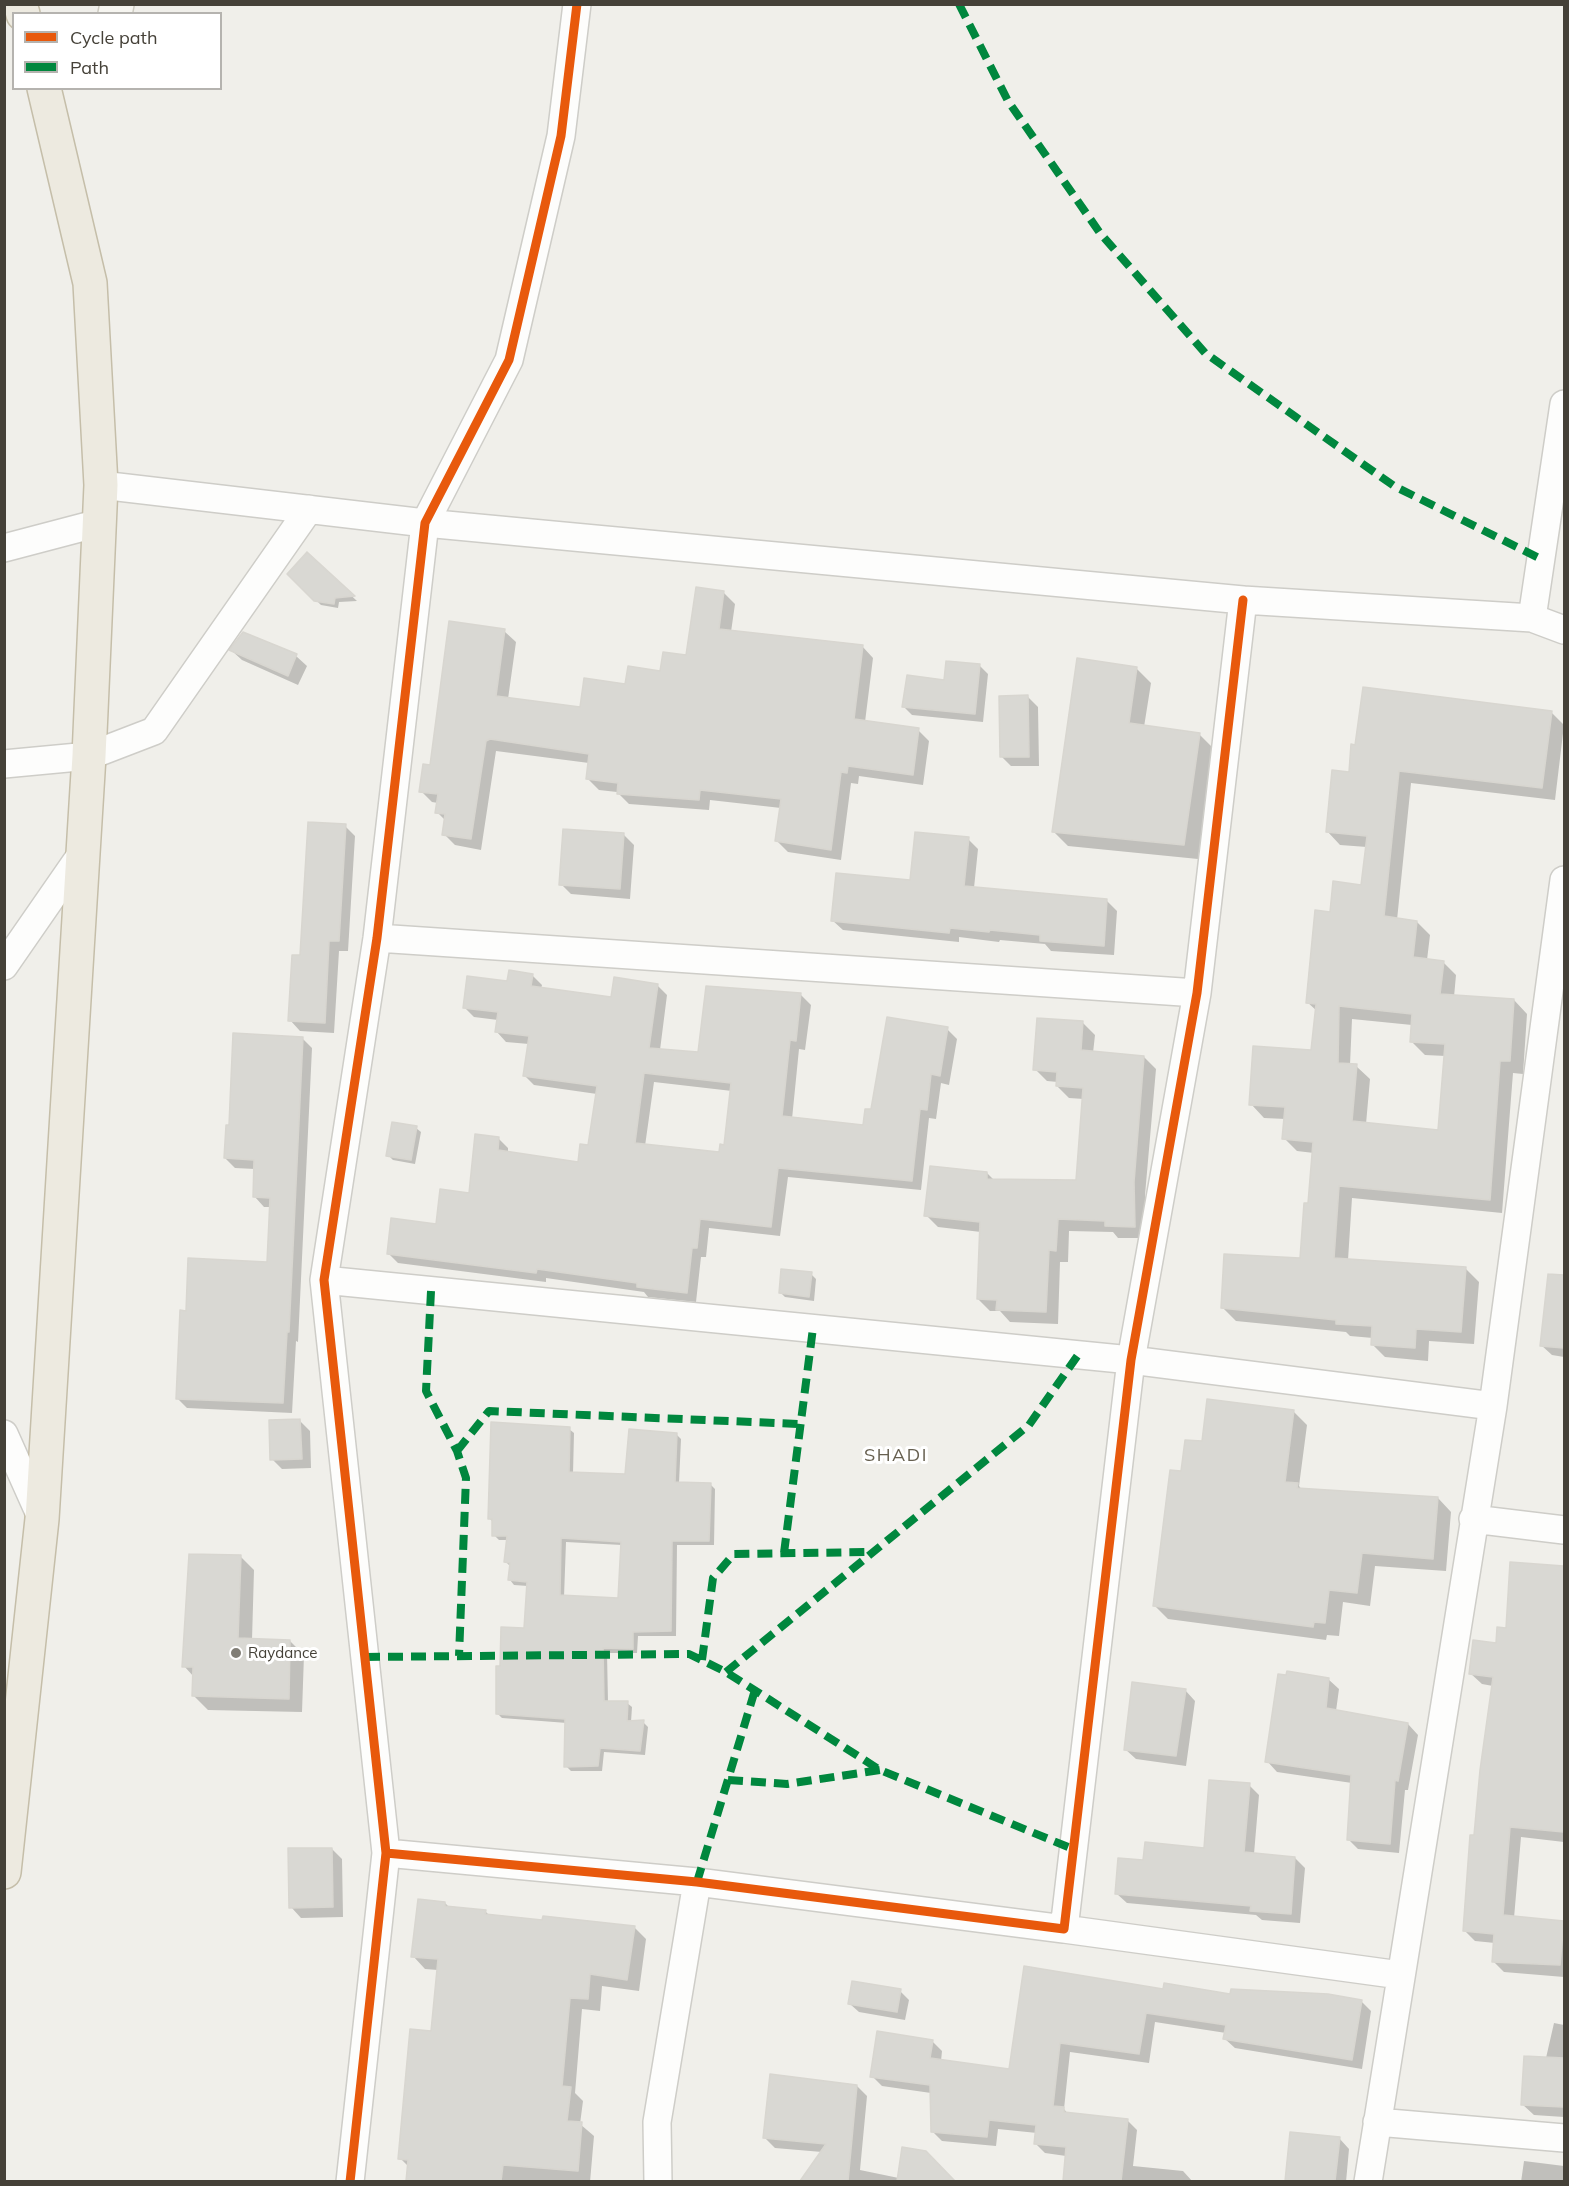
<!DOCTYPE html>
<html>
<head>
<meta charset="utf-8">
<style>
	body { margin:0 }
	#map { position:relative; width:1569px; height:2186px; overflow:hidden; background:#f0efea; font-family:Mulish,sans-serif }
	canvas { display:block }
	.frame { position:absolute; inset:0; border:6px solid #454138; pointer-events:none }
	.legend { position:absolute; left:12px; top:12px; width:210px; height:78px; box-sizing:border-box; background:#fff; border:2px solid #b5b3af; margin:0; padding:8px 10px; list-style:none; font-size:18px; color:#454138 }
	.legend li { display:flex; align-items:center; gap:12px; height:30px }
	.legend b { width:30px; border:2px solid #b5b3af }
</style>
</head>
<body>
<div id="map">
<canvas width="1569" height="2186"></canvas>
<div class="frame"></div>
<ul class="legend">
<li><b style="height:8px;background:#e8590c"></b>Cycle path</li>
<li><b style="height:8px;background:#00873e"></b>Path</li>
</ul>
</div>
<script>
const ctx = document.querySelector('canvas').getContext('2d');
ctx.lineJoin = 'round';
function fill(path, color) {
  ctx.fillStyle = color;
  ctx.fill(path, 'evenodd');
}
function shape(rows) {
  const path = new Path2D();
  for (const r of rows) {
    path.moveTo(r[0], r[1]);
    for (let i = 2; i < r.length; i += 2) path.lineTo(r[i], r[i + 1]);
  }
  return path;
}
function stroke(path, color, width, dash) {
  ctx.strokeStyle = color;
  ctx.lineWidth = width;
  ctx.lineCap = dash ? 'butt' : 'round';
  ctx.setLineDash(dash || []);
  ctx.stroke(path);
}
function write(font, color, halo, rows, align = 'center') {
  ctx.font = font + ' Mulish,sans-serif';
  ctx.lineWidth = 6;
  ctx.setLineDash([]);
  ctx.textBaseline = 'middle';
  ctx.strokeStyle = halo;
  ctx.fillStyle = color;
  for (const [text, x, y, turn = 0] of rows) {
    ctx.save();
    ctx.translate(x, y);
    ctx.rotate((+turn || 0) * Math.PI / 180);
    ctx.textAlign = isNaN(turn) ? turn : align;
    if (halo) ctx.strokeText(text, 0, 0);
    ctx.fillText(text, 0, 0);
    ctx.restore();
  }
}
fill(shape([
	[307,554,357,601,339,602,338,608,321,605,289,574],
	[724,593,735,604,731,632,862,646,873,658,865,722,918,730,929,741,923,785,859,776,858,784,851,783,841,860,788,852,777,841,781,808,710,800,709,810,629,804,617,792,599,790,588,779,589,763,496,751,481,850,455,845,444,834,446,821,437,812,438,803,432,802,421,791,504,631,516,642,508,699,581,709,626,686,662,672,687,657],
	[243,634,296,656,307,666,298,685,242,660,231,650],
	[979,665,988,674,983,722,912,715,904,707],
	[1136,668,1151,683,1144,727,1199,734,1214,749,1198,859,1068,846,1053,831],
	[1028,697,1038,707,1039,766,1011,766,1001,756],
	[1551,712,1564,725,1555,800,1411,783,1397,920,1417,922,1430,935,1427,960,1443,962,1456,975,1454,997,1514,1000,1527,1014,1523,1074,1513,1073,1502,1213,1352,1198,1348,1260,1466,1269,1479,1282,1474,1344,1429,1341,1428,1361,1385,1357,1372,1344,1373,1338,1350,1336,1346,1332,1236,1321,1223,1308,1302,1259,1314,1153,1297,1151,1284,1138,1286,1119,1264,1118,1251,1104,1313,1051,1317,1011,1307,1002,1331,913,1362,886,1367,847,1340,845,1327,831,1350,774],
	[1352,1019,1412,1025,1411,1041,1425,1055,1446,1056,1439,1132,1366,1124,1370,1079,1356,1066,1350,1065],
	[345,826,355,836,348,951,339,951,334,1033,300,1031,290,1020,302,957],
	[624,835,634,845,630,899,571,894,561,884],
	[968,839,978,849,974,888,1107,901,1117,911,1114,955,1051,951,1045,944,1000,940,999,942,959,937,959,942,843,930,832,920,912,882],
	[532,975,542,985,541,989,613,998,657,985,667,995,660,1050,699,1054,801,995,811,1005,805,1050,799,1049,792,1119,864,1127,872,1111,947,1029,957,1039,949,1085,941,1083,936,1119,929,1118,921,1190,788,1177,780,1236,709,1228,706,1257,701,1257,696,1302,648,1297,644,1292,546,1278,546,1282,398,1263,388,1253,437,1225,470,1195,498,1138,508,1148,508,1153,579,1164,589,1147,597,1094,534,1085,524,1075,529,1044,506,1042,497,1032,498,1020,474,1017,464,1007,509,983],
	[654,1082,732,1091,726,1147,721,1154,645,1146],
	[1083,1023,1095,1035,1093,1053,1144,1057,1156,1069,1145,1195,1146,1238,1118,1238,1113,1232,1069,1231,1068,1262,1060,1262,1058,1324,1010,1322,1000,1311,990,1311,978,1299,981,1232,938,1227,926,1215,987,1173,994,1180,1077,1182,1084,1099,1069,1098,1057,1086,1058,1082,1047,1081,1035,1069],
	[302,1038,312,1048,298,1342,296,1341,292,1413,187,1408,177,1398,187,1312,269,1263,271,1207,264,1207,255,1197,255,1169,235,1168,225,1158,230,1126],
	[416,1128,421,1132,415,1164,393,1160,388,1155],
	[811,1274,816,1279,814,1301,785,1297,780,1292],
	[1548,1284,1564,1286,1564,1357,1552,1355,1541,1345],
	[1293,1411,1307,1425,1299,1486,1302,1490,1438,1498,1451,1512,1446,1571,1375,1566,1370,1606,1343,1602,1339,1636,1327,1635,1326,1640,1168,1619,1155,1606,1182,1472,1203,1443],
	[300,1421,310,1431,311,1468,282,1469,272,1459],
	[569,1429,574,1433,573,1474,626,1475,676,1434,681,1439,679,1483,710,1484,715,1489,714,1545,677,1545,676,1636,638,1636,637,1653,607,1653,608,1702,627,1703,632,1707,631,1722,643,1722,648,1727,645,1755,604,1752,602,1771,571,1771,566,1766,567,1723,502,1718,497,1713,502,1668,525,1629,528,1586,514,1585,510,1580,511,1567,506,1562,508,1540,499,1540,494,1535,494,1523,489,1518],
	[566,1542,622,1545,619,1600,564,1597],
	[240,1556,254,1570,252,1640,290,1641,304,1655,302,1712,208,1710,194,1696,194,1677,184,1666],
	[1512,1564,1564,1568,1564,1842,1521,1837,1514,1918,1564,1924,1564,1977,1504,1972,1493,1961,1495,1943,1475,1941,1464,1930,1493,1686,1482,1684,1470,1673,1507,1630],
	[1328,1679,1339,1689,1336,1711,1408,1724,1418,1735,1408,1790,1405,1790,1399,1853,1358,1849,1348,1839,1352,1783,1277,1772,1267,1761],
	[1185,1690,1195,1701,1186,1766,1136,1759,1125,1749],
	[1249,1785,1259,1795,1254,1854,1295,1858,1305,1868,1300,1923,1262,1920,1256,1915,1127,1903,1117,1894,1145,1861,1205,1849],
	[332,1849,342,1859,343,1917,301,1918,291,1907],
	[445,1903,449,1907,485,1911,490,1916,634,1927,646,1939,639,1991,602,1986,600,2011,582,2009,575,2093,583,2101,580,2124,594,2136,590,2182,407,2182,409,2167,400,2158,432,2033,438,1970,425,1969,413,1956],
	[1026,1968,1164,1991,1361,2001,1371,2011,1362,2069,1235,2048,1225,2039,1226,2033,1155,2022,1149,2063,1070,2052,1064,2109,1068,2114,1127,2120,1137,2130,1133,2166,1183,2171,1193,2182,1063,2182,1066,2156,1045,2153,1036,2144,1037,2133,998,2129,996,2146,942,2141,932,2131,931,2093,882,2086,872,2076,932,2041,942,2051,941,2061,1010,2071],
	[900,1991,909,2000,905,2020,859,2012,850,2004],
	[1554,2023,1564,2025,1564,2117,1534,2115,1522,2104,1546,2058],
	[857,2086,867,2096,860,2170,918,2182,802,2182,822,2152,775,2148,765,2138],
	[1292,2133,1339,2138,1349,2149,1346,2182,1286,2182],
	[1524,2161,1564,2166,1564,2182,1521,2182]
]), '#0003');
const building = shape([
	[307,552,355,596,335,598,334,604,314,601,287,574,307,552],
	[696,587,724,591,719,629,863,645,854,719,919,728,913,775,848,766,847,773,841,772,831,850,775,841,781,799,700,790,699,800,617,794,618,783,586,779,589,754,490,739,486,741,471,839,442,835,445,814,435,813,438,794,419,792,423,764,430,765,449,621,505,629,496,696,580,707,584,678,625,684,628,666,660,671,663,652,686,655,696,587],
	[243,632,297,654,288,676,229,650,243,632],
	[1077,658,1137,667,1129,723,1200,733,1184,845,1052,832,1077,658],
	[946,661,980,664,975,714,902,707,907,675,944,680,946,661],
	[1363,687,1552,711,1542,788,1399,771,1384,916,1417,921,1413,957,1444,961,1440,994,1514,999,1510,1061,1500,1061,1490,1200,1339,1186,1334,1258,1466,1267,1461,1332,1416,1329,1415,1348,1371,1345,1372,1326,1336,1324,1336,1320,1221,1308,1224,1254,1300,1258,1304,1203,1308,1203,1313,1142,1282,1139,1285,1107,1249,1105,1253,1046,1311,1050,1316,1004,1306,1003,1315,910,1330,912,1333,881,1361,885,1367,836,1326,832,1332,770,1349,772,1351,744,1355,745,1363,687],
	[1339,1006,1412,1014,1410,1042,1445,1044,1438,1130,1352,1121,1357,1064,1338,1063,1339,1006],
	[1028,695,1029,757,1000,757,999,696,1028,695],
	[308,822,346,824,339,941,329,941,325,1023,288,1021,292,955,300,955,308,822],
	[563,829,624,833,620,889,559,885,563,829],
	[915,832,969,837,964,886,1107,899,1104,946,1040,941,1040,935,990,930,989,932,950,928,949,933,831,921,836,873,910,880,915,832],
	[509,970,533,974,531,986,611,997,614,977,658,984,649,1048,698,1052,706,986,801,993,796,1041,790,1040,782,1116,863,1125,865,1109,871,1109,887,1017,948,1027,940,1076,931,1074,927,1110,920,1109,912,1181,778,1168,771,1227,700,1219,697,1248,692,1248,687,1293,637,1287,637,1283,537,1269,536,1273,387,1254,391,1218,436,1224,440,1189,469,1193,475,1134,499,1137,498,1150,578,1162,580,1144,588,1145,597,1086,523,1076,529,1036,495,1032,498,1012,463,1008,467,976,507,981,509,970],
	[644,1073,731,1083,724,1145,720,1144,719,1152,635,1143,644,1073],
	[1037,1018,1083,1021,1081,1050,1144,1056,1134,1182,1135,1227,1105,1226,1105,1221,1058,1219,1056,1251,1049,1250,1046,1312,996,1310,997,1300,977,1299,980,1222,924,1216,930,1166,987,1172,987,1179,1076,1180,1083,1088,1056,1086,1057,1072,1033,1070,1037,1018],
	[233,1033,303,1037,289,1332,287,1332,283,1403,176,1399,180,1310,186,1311,188,1258,267,1262,270,1198,253,1197,254,1160,224,1158,226,1125,229,1125,233,1033],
	[392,1122,417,1126,411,1160,386,1156,392,1122],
	[781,1269,812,1272,809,1297,779,1293,781,1269],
	[1548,1274,1564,1275,1564,1348,1540,1346,1548,1274],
	[1207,1399,1294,1410,1285,1482,1298,1483,1297,1488,1438,1497,1433,1559,1362,1553,1357,1593,1329,1590,1325,1623,1314,1622,1313,1627,1153,1606,1170,1470,1181,1471,1185,1440,1202,1441,1207,1399],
	[300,1419,302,1459,270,1460,269,1420,300,1419],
	[491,1422,570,1427,569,1472,625,1474,629,1429,677,1433,675,1482,711,1483,709,1541,672,1541,671,1631,633,1632,633,1649,603,1648,604,1701,628,1701,627,1721,644,1720,640,1751,600,1748,598,1766,564,1767,565,1719,496,1714,496,1666,500,1666,501,1627,524,1628,527,1582,508,1580,510,1563,504,1562,507,1536,492,1536,492,1519,488,1519,491,1422],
	[561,1538,621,1542,618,1598,560,1595,561,1538],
	[189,1554,241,1555,238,1638,290,1640,289,1699,192,1696,193,1667,182,1667,189,1554],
	[1510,1562,1564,1566,1564,1832,1510,1827,1503,1915,1564,1921,1560,1965,1492,1962,1494,1934,1463,1931,1470,1835,1474,1835,1480,1770,1493,1677,1469,1674,1473,1640,1496,1643,1497,1627,1506,1628,1510,1562],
	[1287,1671,1329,1678,1326,1708,1408,1723,1398,1781,1395,1780,1390,1844,1347,1840,1351,1775,1265,1762,1278,1674,1286,1675,1287,1671],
	[1132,1682,1186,1689,1176,1756,1124,1750,1132,1682],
	[1209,1780,1250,1783,1244,1852,1295,1857,1291,1914,1250,1911,1251,1906,1115,1894,1118,1858,1143,1860,1145,1842,1204,1848,1209,1780],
	[288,1848,332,1848,333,1907,289,1908,288,1848],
	[418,1899,445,1902,445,1906,486,1910,485,1914,542,1920,543,1916,635,1926,627,1980,590,1974,588,1999,570,1998,562,2086,571,2087,567,2121,582,2122,578,2171,503,2165,501,2181,406,2181,408,2160,398,2159,410,2029,431,2031,438,1959,411,1957,418,1899],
	[1024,1966,1163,1989,1164,1983,1230,1994,1231,1989,1328,1994,1362,2000,1352,2060,1223,2039,1226,2025,1146,2013,1139,2054,1060,2043,1053,2106,1064,2107,1064,2112,1128,2119,1121,2181,1063,2181,1066,2147,1034,2144,1036,2125,989,2120,987,2137,931,2132,930,2085,870,2077,877,2031,933,2040,930,2058,1009,2069,1024,1966],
	[852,1981,901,1989,897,2012,848,2004,852,1981],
	[1524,2056,1564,2058,1564,2107,1521,2105,1524,2056],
	[770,2074,857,2085,848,2181,800,2181,826,2144,763,2138,770,2074],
	[1290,2132,1340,2137,1335,2181,1285,2181,1290,2132],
	[902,2147,926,2151,955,2181,897,2181,902,2147]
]);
fill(building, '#d9d8d3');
stroke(building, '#d8d6d0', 1.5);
const minor = shape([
	[101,485,425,523,1243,600,1532,618,1564,630],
	[4,548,99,523],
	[1532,618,1564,404],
	[4,764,89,756,154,731,309,509],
	[377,938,1197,993],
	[4,966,83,852],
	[324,1280,1131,1360,1493,1406],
	[4,1434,42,1519],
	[1473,1519,1564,1530],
	[386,1853,697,1882,1064,1929,1131,1360,1197,993,1243,600],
	[1064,1929,1400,1975],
	[1377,2122,1564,2138],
	[350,2182,386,1853,324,1280,377,938,425,523,509,360,561,136,577,4],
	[658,2182,657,2122,697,1882],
	[1368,2182,1493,1406,1564,880]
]);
const secondary = shape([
	[115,14,117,4]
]);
const trunk = shape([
	[20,4,23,14],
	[4,1872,42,1519,89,756,101,485,90,283,44,88]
]);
stroke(minor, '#cecdc8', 30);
stroke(secondary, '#ceccc2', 36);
stroke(trunk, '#c5bea9', 36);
stroke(minor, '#fdfdfc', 27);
stroke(secondary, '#f6f5f0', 33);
stroke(trunk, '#edeae0', 33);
stroke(shape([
	[959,4,1008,101,1100,233,1205,353,1394,486,1541,559],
	[431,1291,426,1391,457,1451,466,1478,459,1656],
	[457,1451,489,1411,800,1424],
	[784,1553,813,1328],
	[365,1657,689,1654,726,1672,880,1770,1073,1849],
	[702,1660,713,1578,734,1554,872,1552],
	[726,1672,1029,1425,1078,1355],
	[728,1780,787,1784,880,1770],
	[697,1882,755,1690]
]), '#00873e', 8, [15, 8]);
stroke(shape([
	[386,1853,697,1882,1064,1929,1131,1360,1197,993,1243,600],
	[350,2182,386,1853,324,1280,377,938,425,523,509,360,561,136,577,4]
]), '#e8590c', 9);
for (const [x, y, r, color] of [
	[236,1653,6,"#817e76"]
]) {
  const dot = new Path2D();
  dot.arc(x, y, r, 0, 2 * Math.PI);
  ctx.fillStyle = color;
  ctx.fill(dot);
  stroke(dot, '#fff', 2);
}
write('15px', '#454138', '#fff', [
	["Raydance",248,1653]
], 'left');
ctx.letterSpacing = '1.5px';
write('18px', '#676050', '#fff', [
	["SHADI",896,1456]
]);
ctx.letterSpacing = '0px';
</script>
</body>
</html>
